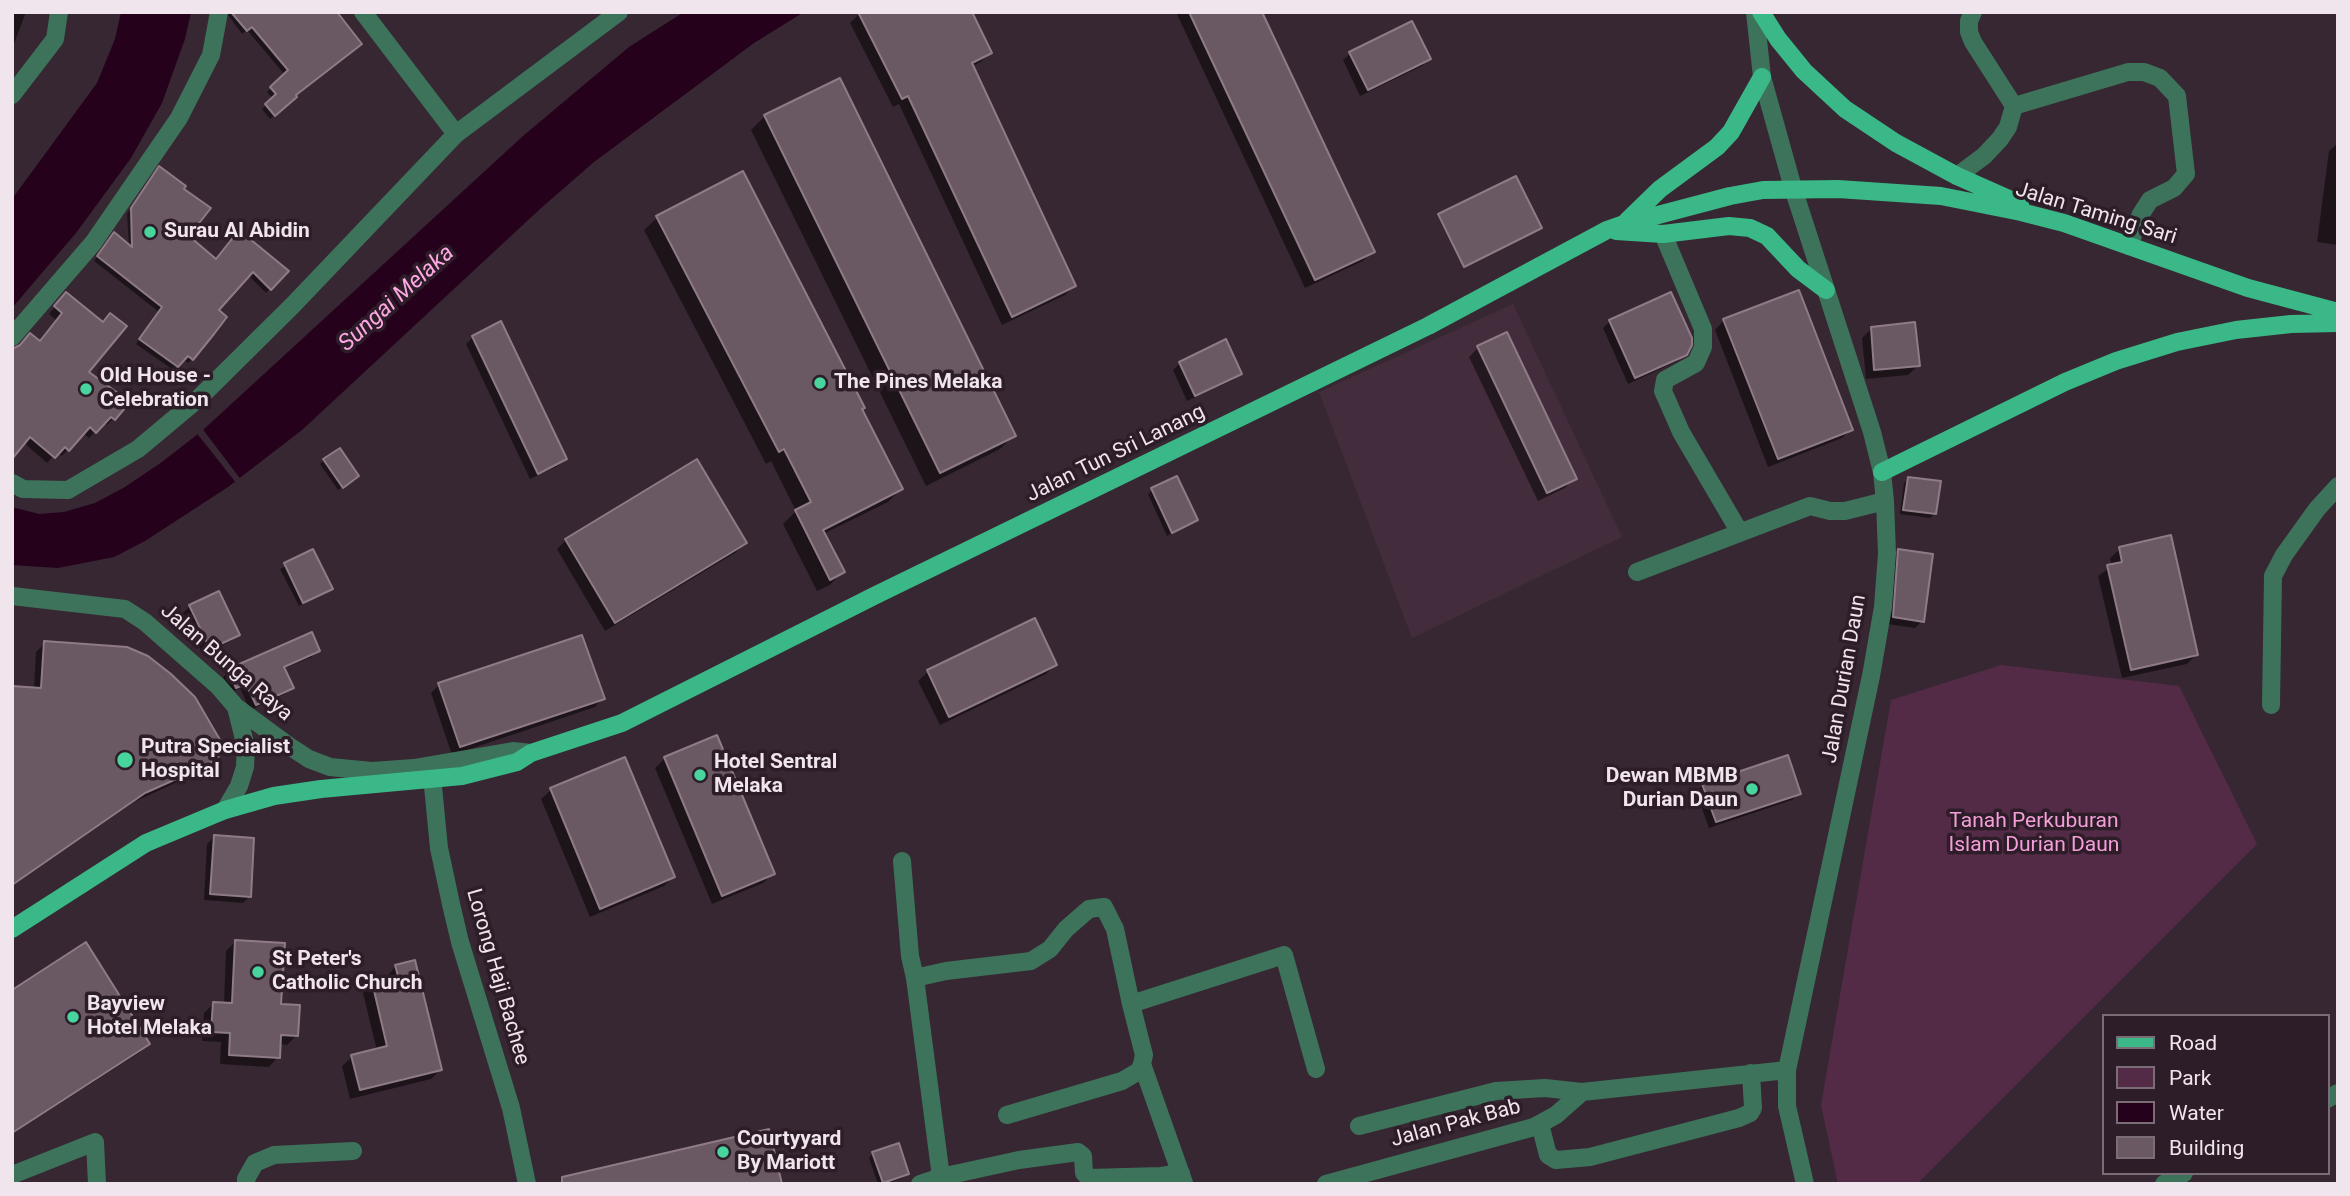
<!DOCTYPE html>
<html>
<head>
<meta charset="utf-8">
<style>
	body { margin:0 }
	#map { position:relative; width:2350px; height:1196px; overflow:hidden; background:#372732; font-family:Roboto,sans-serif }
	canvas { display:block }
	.frame { position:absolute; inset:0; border:14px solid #f0e5ec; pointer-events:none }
	.legend { position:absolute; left:2102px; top:1014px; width:228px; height:161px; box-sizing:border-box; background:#2d1d28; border:2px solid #7b6d76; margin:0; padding:9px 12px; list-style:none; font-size:21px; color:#f0e5ec }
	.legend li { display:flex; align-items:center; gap:14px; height:35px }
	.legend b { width:35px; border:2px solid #7b6d76 }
</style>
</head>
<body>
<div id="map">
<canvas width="2350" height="1196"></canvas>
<div class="frame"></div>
<ul class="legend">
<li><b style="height:9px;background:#3ab887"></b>Road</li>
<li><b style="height:19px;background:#532b47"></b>Park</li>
<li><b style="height:19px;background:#25011c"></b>Water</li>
<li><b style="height:19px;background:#6a5863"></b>Building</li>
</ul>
</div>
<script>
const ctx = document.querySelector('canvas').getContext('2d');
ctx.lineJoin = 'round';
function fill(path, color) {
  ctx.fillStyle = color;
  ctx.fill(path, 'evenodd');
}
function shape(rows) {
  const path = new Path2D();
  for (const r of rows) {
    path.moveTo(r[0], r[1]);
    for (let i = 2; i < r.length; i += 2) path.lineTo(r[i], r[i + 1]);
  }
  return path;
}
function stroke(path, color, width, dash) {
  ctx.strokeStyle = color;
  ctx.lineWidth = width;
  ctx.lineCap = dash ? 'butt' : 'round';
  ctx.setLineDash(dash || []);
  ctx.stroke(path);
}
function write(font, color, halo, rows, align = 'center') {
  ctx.font = font + ' Roboto,sans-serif';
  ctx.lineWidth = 7;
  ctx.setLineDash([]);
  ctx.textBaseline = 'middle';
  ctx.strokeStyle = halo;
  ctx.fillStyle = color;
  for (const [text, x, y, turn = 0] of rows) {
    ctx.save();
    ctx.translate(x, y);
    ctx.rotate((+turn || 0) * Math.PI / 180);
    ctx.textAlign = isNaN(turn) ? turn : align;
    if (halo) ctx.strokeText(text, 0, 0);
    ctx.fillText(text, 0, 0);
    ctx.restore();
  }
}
fill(shape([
	[1513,304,1622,537,1412,638,1319,392]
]), '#432d3c');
fill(shape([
	[2001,665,2179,686,2257,844,1917,1184,1838,1184,1821,1105,1891,700]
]), '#532b47');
fill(shape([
	[121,12,191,12,185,39,162,103,131,158,76,233,12,308,12,199,97,83,115,39],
	[684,12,804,12,754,43,594,162,540,209,302,430,228,487,145,541,114,557,58,568,12,565,12,507,39,514,64,512,95,503,125,487,162,462,203,430,523,136,629,47]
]), '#25011c');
fill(shape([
	[201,427,242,481,237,484,195,431]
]), '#372732');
fill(shape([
	[12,12,26,12,12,49],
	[226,12,335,12,291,101,270,119,262,109,273,99,267,92,285,75,247,30,242,34],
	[1176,12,1260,12,1372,251,1363,261,1305,288],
	[859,14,990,52,981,62,972,66,1074,286,1065,295,1002,325,899,104,893,107,850,23],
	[1350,54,1429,59,1422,66,1360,96,1343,60],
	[765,116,1014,435,1000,449,926,486,751,130],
	[2338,143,2338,245,2317,242,2329,151],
	[155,173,182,189,187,236,216,261,286,271,266,293,248,275,216,310,192,359,188,363,183,360,173,370,136,344,159,312,94,261,110,239,129,246,127,214],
	[1439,216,1539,230,1463,267,1438,217],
	[657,218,901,489,888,502,823,534,842,572,830,585,817,591,783,524,796,511,771,461,766,464,644,230],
	[60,301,87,373,113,419,107,425,104,422,89,438,83,433,62,456,57,452,47,463,23,442,39,342,57,321,49,314],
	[1724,320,1851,429,1842,438,1768,467,1715,330],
	[1610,321,1686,354,1678,361,1628,384,1603,328],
	[500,324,565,459,558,466,530,479,466,344,473,337],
	[1872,328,1918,366,1908,375,1866,379,1862,338],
	[1478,348,1575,478,1565,488,1538,501,1469,357],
	[1180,363,1240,373,1233,380,1187,401,1173,370],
	[324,460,353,480,338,490,320,464],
	[1908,479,1935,514,1930,518,1900,514,1904,483],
	[1152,490,1196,520,1167,536,1148,494],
	[566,540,745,543,735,553,605,631,557,549],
	[2120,549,2197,654,2187,664,2122,678,2098,576,2112,566,2110,558],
	[312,551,331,588,299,606,280,569],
	[1899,551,1922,621,1915,628,1887,624,1892,558],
	[218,593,238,634,231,641,203,655,183,613,190,606],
	[311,634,318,651,312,657,283,669,291,688,285,694,250,710,240,688,230,693,223,677,229,671],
	[45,643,208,765,197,773,134,802,12,886,12,688,34,689,36,652],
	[1055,665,1046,674,940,725,918,681,928,672],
	[439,685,603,698,595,707,452,755,431,693],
	[665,758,773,874,763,883,712,904,655,768],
	[1703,785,1799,793,1792,800,1709,828,1696,792],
	[551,790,673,877,664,886,590,917,541,799],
	[214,837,250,896,243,903,204,900,207,844],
	[236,941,297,1035,287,1045,279,1044,278,1057,269,1067,220,1064,221,1042,202,1041,204,1013,213,1004,224,1004,226,951],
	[396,966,440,1070,431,1079,350,1099,342,1066,352,1057,377,1051,363,993,373,984,388,980,387,976],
	[12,992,148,1044,139,1053,12,1134],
	[873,1153,907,1174,903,1178,886,1184,878,1184,869,1158]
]), '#0007');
const building = shape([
	[231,12,337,12,362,44,296,95,297,97,275,116,265,104,276,94,270,87,288,70,252,27,247,31,231,12],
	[858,12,972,12,992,53,972,63,1076,286,1012,317,908,96,902,99,858,12],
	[1189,12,1262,12,1375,252,1315,280,1189,12],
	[1412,21,1431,59,1368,90,1349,52,1412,21],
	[840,78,1016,436,940,473,764,115,840,78],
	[159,166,186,186,184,189,211,208,189,236,216,259,239,230,289,271,271,290,253,272,219,310,227,317,214,334,193,360,188,356,178,367,139,339,162,307,97,256,114,232,132,247,131,208,159,166],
	[743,171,865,408,862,409,903,489,823,530,845,572,830,580,795,510,811,502,784,449,779,452,656,216,743,171],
	[1516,176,1542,228,1464,267,1438,214,1516,176],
	[1799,290,1853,430,1778,459,1723,319,1799,290],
	[66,292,103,322,110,313,127,326,89,372,130,402,115,420,111,417,96,433,90,427,69,451,65,447,55,458,30,437,12,459,12,349,20,345,30,333,40,341,62,313,54,306,66,292],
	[1671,292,1692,338,1692,345,1687,355,1635,378,1609,320,1671,292],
	[501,321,567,459,538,474,472,336,501,321],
	[1915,322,1920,366,1874,370,1871,327,1915,322],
	[1507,332,1577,479,1547,493,1477,346,1507,332],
	[1226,339,1242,374,1195,396,1179,362,1226,339],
	[340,448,359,476,343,488,323,459,340,448],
	[697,459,747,543,615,623,565,539,697,459],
	[1177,476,1198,520,1172,533,1151,488,1177,476],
	[1908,477,1941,481,1936,514,1903,510,1908,477],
	[2171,535,2198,655,2131,670,2107,565,2122,562,2119,547,2171,535],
	[313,549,333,589,303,603,284,563,313,549],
	[1898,549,1933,554,1924,622,1893,617,1898,549],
	[219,591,240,635,210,649,189,605,219,591],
	[1035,618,1057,665,949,717,927,670,1035,618],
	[312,632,320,651,284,667,294,688,256,705,246,684,236,688,228,669,312,632],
	[582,635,605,699,460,747,438,683,582,635],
	[44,641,127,647,148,656,171,674,195,697,223,745,219,756,208,765,145,793,12,885,12,686,41,688,44,641],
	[717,735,775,874,722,896,664,757,717,735],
	[1788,755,1801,794,1716,822,1702,784,1788,755],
	[625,757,675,877,600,909,550,788,625,757],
	[214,835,254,838,251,897,210,894,214,835],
	[235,940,285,943,281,1004,300,1005,298,1036,281,1035,280,1058,229,1055,230,1033,211,1032,213,1002,232,1003,235,940],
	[86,942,150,1044,12,1133,12,990,86,942],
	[415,960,442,1070,360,1090,351,1055,387,1046,372,982,398,976,395,965,415,960],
	[769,1129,782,1184,562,1184,562,1177,769,1129],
	[899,1143,909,1174,883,1183,872,1152,899,1143]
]);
fill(building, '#6a5863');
stroke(building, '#8e7b87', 2);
stroke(shape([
	[363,12,456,134],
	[1755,12,1762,77,1793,188,1872,432,1882,472,1885,501,1887,554,1883,607,1871,676,1787,1070,1787,1106,1805,1184],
	[12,95,55,39,59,12],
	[2014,106,2128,72,2144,72,2160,78,2177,96,2186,174,2174,188,2150,200,2141,214,2129,246],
	[1957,176,1984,156,2000,139,2008,127,2014,106,1973,42,1969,32,1969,21,1973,12],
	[1663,234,1703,329,1703,347,1696,363,1665,380,1663,391,1681,432,1739,531],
	[12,337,93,243,179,118,211,55,219,12],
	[12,483,23,489,68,490,138,449,199,398,292,306,456,134,619,12],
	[1637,572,1810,506,1830,511,1845,511,1885,501],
	[12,596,125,609,145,622,218,686,236,707,289,746,309,759,330,767,372,771,414,768,513,751,531,753],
	[2271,705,2273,576,2284,555,2317,509,2338,486],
	[431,766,439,848,451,904,460,942,511,1108,527,1184],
	[225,810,239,786,245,767,246,747,236,707],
	[902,861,910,956,915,978,941,1177],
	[915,978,946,971,1031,961,1050,949,1066,929,1089,909,1104,907,1115,929,1131,1004,1144,1055,1142,1064,1139,1071,1122,1081,1007,1115],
	[1131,1004,1284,955,1316,1069],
	[1142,1064,1184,1183],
	[2327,1099,2338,1093],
	[1540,1124,1548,1155,1556,1160,1590,1157,1739,1118,1750,1113,1753,1108,1751,1073],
	[1359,1126,1496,1091,1545,1088,1582,1092],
	[12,1175,95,1142,97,1184],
	[246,1184,246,1179,255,1163,274,1155,353,1151],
	[920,1184,941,1177,1019,1160,1078,1152,1083,1156,1084,1173,1089,1178,1161,1176,1181,1173],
	[1326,1184,1534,1127,1556,1115,1582,1092,1787,1070],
	[2164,1184,2184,1173]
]), '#3d735b', 18);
stroke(shape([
	[1761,12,1778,39,1804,71,1845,109,1896,143,1957,176,2020,204],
	[1627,221,1660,189,1717,147,1731,132,1762,77],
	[1616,231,1663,234,1729,226,1750,228,1767,236,1798,269,1826,290],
	[1882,472,2065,382,2116,361,2177,342,2236,330,2291,324,2338,323],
	[12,929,146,843,225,810,274,796,321,789,462,776,517,762,531,753,622,723,876,595,1428,326,1607,230,1624,224,1730,196,1763,190,1838,189,1941,196,2021,212,2064,223,2248,288,2338,312]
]), '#3ab887', 18);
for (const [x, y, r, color] of [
	[150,232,7,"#48d49d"],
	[820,383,7,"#48d49d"],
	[86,389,7,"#48d49d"],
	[125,760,9,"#48d49d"],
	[700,775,7,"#48d49d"],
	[1752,789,7,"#48d49d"],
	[258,972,7,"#48d49d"],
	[73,1017,7,"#48d49d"],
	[723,1152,7,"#48d49d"]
]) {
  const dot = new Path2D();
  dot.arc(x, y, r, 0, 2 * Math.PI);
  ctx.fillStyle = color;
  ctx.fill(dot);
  stroke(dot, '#2d1d28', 2.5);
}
write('21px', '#f0e5ec', '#2d1d28', [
	["Jalan Taming Sari",2096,214,17],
	["Jalan Tun Sri Lanang",1116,454,-26],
	["Jalan Bunga Raya",226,663,41],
	["Jalan Durian Daun",1845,679,-80],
	["Lorong Haji Bachee",497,977,74],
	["Jalan Pak Bab",1456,1124,-15]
]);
write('bold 21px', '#f0e5ec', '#2d1d28', [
	["Surau Al Abidin",164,232],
	["Old House -",100,377],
	["Celebration",100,401],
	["The Pines Melaka",834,383],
	["Putra Specialist",141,748],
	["Hospital",141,772],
	["Hotel Sentral",714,763],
	["Melaka",714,787],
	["Dewan MBMB",1738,777,"right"],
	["Durian Daun",1738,801,"right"],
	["St Peter's",272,960],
	["Catholic Church",272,984],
	["Bayview",87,1005],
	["Hotel Melaka",87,1029],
	["Courtyyard",737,1140],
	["By Mariott",737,1164]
], 'left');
write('21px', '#f59fda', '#2d1d28', [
	["Tanah Perkuburan",2034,822],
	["Islam Durian Daun",2034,846]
]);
write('italic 23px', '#fea8e3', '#2d1d28', [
	["Sungai Melaka",397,299,-42]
]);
</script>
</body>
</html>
